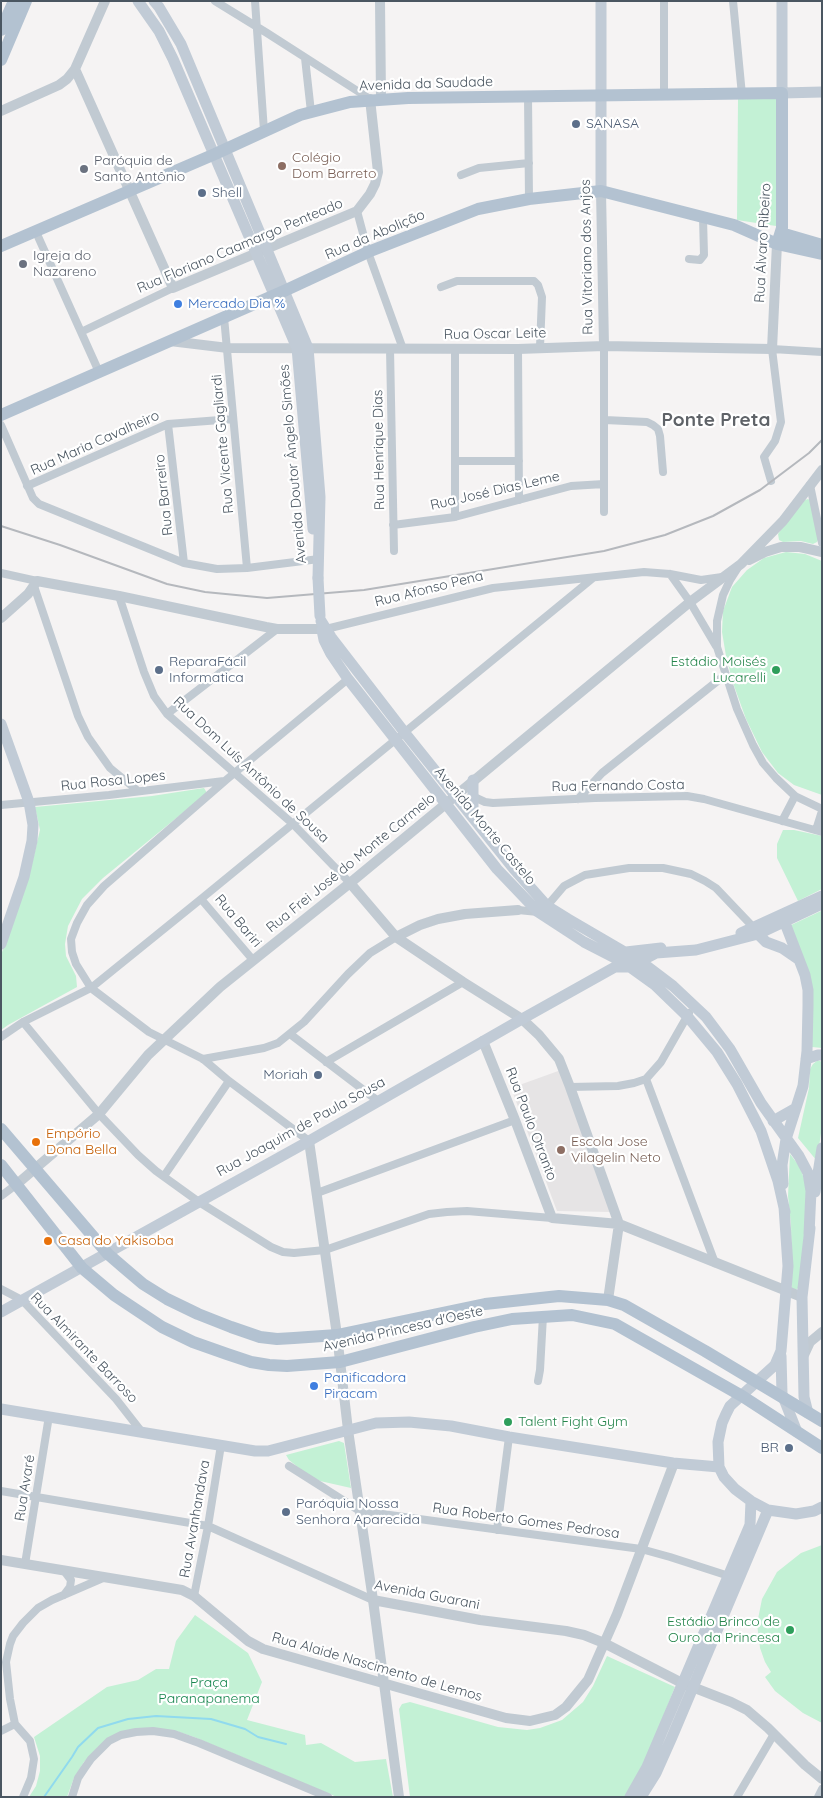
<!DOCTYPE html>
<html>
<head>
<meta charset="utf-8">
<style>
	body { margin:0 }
	#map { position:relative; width:823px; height:1798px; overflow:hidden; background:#f5f3f3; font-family:Quicksand,sans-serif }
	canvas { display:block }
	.frame { position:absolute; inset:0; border:2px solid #4a5661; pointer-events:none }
</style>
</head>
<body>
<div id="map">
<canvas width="823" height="1798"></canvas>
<div class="frame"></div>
</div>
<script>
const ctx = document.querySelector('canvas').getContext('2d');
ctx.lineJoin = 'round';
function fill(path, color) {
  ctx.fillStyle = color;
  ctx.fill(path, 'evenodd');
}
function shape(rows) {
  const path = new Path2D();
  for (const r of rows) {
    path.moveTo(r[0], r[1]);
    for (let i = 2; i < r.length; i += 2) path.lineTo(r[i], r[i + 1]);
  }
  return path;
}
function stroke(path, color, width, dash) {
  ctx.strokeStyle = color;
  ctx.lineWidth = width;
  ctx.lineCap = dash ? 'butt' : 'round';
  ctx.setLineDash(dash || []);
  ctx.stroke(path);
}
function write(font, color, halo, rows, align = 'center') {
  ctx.font = font + ' Quicksand,sans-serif';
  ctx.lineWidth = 4.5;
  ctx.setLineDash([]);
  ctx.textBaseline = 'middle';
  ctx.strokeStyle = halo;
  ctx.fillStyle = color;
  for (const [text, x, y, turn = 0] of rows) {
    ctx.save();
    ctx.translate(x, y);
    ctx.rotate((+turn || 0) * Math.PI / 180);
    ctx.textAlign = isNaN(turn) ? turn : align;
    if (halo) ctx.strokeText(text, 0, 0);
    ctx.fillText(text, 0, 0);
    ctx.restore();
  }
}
fill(shape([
	[561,1070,610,1212,557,1211,511,1088]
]), '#e6e4e5');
fill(shape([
	[738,99,778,99,776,226,737,220],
	[808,499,811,501,819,538,817,542,813,544,801,541,783,542,779,540,778,534,782,528,805,500],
	[786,552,805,554,822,561,822,795,794,785,778,773,762,752,746,719,733,683,726,656,722,632,723,611,732,587,747,570,764,558],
	[204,788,207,793,103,878,82,899,68,926,65,944,66,956,76,976,77,987,8,1025,1,1030,1,955,30,872,40,830,35,807,152,796],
	[783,830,794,830,822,836,822,889,798,901,777,858,777,844],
	[821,911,822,918,822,1048,812,1047,812,1004,789,926],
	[818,1060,822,1062,822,1126,817,1161,798,1138,809,1088,810,1069,813,1064],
	[790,1154,800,1167,805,1182,808,1197,799,1287,796,1290,792,1288,791,1225,788,1196],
	[339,1441,344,1443,351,1488,320,1481,305,1473,289,1460,286,1455],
	[822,1545,822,1723,803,1713,775,1691,765,1677,771,1672,765,1662,760,1648,757,1624,762,1599,777,1572,801,1553],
	[195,1615,248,1653,262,1682,247,1720,305,1735,306,1745,321,1743,355,1762,386,1759,393,1797,337,1797,194,1737,176,1731,114,1737,98,1747,84,1762,74,1778,67,1797,29,1797,36,1786,40,1771,40,1756,34,1737,107,1687,138,1680,156,1669,169,1669,176,1641],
	[607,1656,675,1687,644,1764,625,1797,410,1797,399,1709,402,1704,410,1702,498,1727,527,1730,540,1728,562,1720,583,1702,593,1686]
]), '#c3f1d5');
stroke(shape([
	[44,1797,72,1757,78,1747,98,1728,128,1719,156,1716,211,1719,245,1729,258,1737,286,1744]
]), '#90daee', 2);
stroke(shape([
	[215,1,267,33,370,99],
	[255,1,264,131],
	[664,1,664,95],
	[733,1,742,95],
	[305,58,311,112],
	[528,96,529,199],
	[461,175,479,168,529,163],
	[357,211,368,252,403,349],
	[36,232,99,372],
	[689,259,700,260,704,255,703,218],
	[441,287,457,281,534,281,538,285,542,297,540,347],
	[224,317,247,568],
	[81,332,173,288],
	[604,346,604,512],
	[390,349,394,551],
	[518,349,519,500],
	[605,420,647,422,653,425,658,429,660,436,663,472],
	[168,424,184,563],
	[1,425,33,498,39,504,184,563,217,569,247,568,319,559],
	[455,461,519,461],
	[771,481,764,457,775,441,781,422,772,349,822,352],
	[810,485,822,543],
	[27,486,168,424,233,419],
	[455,517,455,348],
	[393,525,455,517,571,486,604,484],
	[737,569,730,580,723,595,717,621,717,647,737,709,753,745,763,763,776,778,795,796,822,809],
	[1,573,37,581],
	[670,574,690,602,716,646],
	[34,586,78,716,88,737,110,768,138,791],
	[119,596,144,672,154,696,167,714,293,824,350,883],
	[326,629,493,588,644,572,670,574,701,580,722,577],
	[167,714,277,629],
	[472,796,485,802,493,803,595,798,687,796,704,799,822,832],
	[578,799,602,773,725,675],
	[1,805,109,795,224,781],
	[782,821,795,796],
	[816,830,822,811],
	[201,899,253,960],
	[518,910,538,912,547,906,564,886,585,875,629,868,663,868,691,874,705,881,716,888,755,929],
	[23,1022,99,1114,138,1155,156,1171,199,1202,271,1247,283,1252,294,1253,325,1250,429,1214,447,1212,467,1211,552,1218],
	[290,1034,378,1101],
	[1,1037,23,1022,91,988,201,899,593,578],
	[203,1059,264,1048,278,1043,304,1022,348,974,370,953,396,937],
	[326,1062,463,982],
	[646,1079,715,1263],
	[570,1087,618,1086,634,1083,646,1079,661,1062,689,1013],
	[309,1141,229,1081,203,1059,149,1032,91,988,76,964,72,952,71,939,77,923,87,905,104,886,226,780,348,679],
	[164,1176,229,1081],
	[317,1193,515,1120],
	[1,1196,17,1184],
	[1,1289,22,1300,116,1399,141,1431],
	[538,1381,540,1370,543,1316],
	[289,1466,360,1511,641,1549,670,1557,732,1577],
	[1,1491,208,1526,373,1600],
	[497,1530,509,1437],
	[25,1564,49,1416],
	[64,1595,70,1587,71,1580,65,1572],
	[194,1596,208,1526,221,1445],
	[1,1731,15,1724],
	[23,1797,31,1778,34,1759,30,1741,15,1724,10,1699,6,1662,10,1644,13,1636,23,1623,38,1608,52,1600,103,1578],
	[72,1797,78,1778,84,1769,91,1759,109,1741,121,1735,136,1732,153,1731,174,1734,199,1743,328,1797],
	[737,1797,774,1734],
	[818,1797,822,1789]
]), '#c1cad2', 8);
stroke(shape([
	[380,1,381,98],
	[75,69,173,288,357,211,370,194,375,184,378,172,370,99],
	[1,111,59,85,67,79,75,69,105,1],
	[601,191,604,346],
	[170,341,228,348,518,349,604,346,772,349,777,244],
	[749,560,765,552,781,547,800,547,822,552],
	[1,618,28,594,37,581,119,596,266,627,277,629,326,629],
	[350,883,396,937,463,982,522,1019,539,1035,559,1059,570,1087,619,1224,608,1300],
	[396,937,420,925,438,919,465,914,518,910],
	[483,1041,515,1120,552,1218,619,1224,802,1297],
	[309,1141,337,1335,348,1430,373,1600,399,1797],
	[17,1184,99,1114,148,1055,220,987,350,883,690,602,741,564,783,521,822,470],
	[804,1355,810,1342,822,1332],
	[1,1560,182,1590,194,1596,248,1641,263,1649,506,1718,530,1721,555,1715,566,1707,588,1680,617,1614,674,1463],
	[373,1600,480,1620,566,1631,584,1635,604,1643,682,1683,731,1702,747,1710,768,1728,805,1765,822,1779]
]), '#c1cad2', 10);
stroke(shape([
	[138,1,159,31,173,59,297,348,313,529],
	[154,1,159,7,181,44,308,348,320,497,318,578],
	[601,1,601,191],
	[782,1,782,93,822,92],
	[321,621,331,637,405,733,514,869,547,906,568,919,640,961,673,986,706,1017,730,1049,761,1103,799,1156,808,1173,811,1191,809,1234],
	[322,630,324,640,331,654,348,679,497,869,538,912,584,942,623,962,655,985,687,1016,717,1052,737,1084,761,1131,778,1181,785,1212],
	[1,724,29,802,33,825,32,841,24,877,1,944],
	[473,818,473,780],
	[741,933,822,896],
	[758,934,766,942,782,948,798,959],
	[623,954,626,952,661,948],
	[806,1059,818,1055,822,1055],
	[773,1121,796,1108],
	[783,1184,782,1165,786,1139,803,1086,807,1051,808,1006,808,990,805,975,785,923],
	[815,1192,822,1148],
	[784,1207,788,1266,781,1351,775,1365,730,1406,726,1414,722,1423,718,1442,719,1467,724,1477,735,1489,751,1501,768,1510,796,1514,814,1511,822,1507],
	[1,1312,309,1141,522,1019,615,967,629,967,656,953,696,950,758,934,822,904],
	[781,1356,782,1394,797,1432],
	[1,1409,255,1451,268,1451,376,1423,409,1422,451,1426,509,1437,673,1463,719,1467],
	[808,1413,804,1397,802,1297,810,1228],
	[630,1797,647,1767,750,1525,751,1501],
	[641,1797,656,1773,672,1737,768,1510]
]), '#c1cbd6', 11);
stroke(shape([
	[1,30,14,1],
	[1,60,26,1],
	[781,233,822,245],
	[1,246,215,154,300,115,350,102,408,98,782,93,782,228,777,244],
	[1,415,284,291,368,252,478,209,529,199,601,191,734,225,777,244,822,254],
	[1,1129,108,1254,123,1267,143,1284,167,1299,198,1314,231,1327,260,1337,277,1339,294,1338,337,1335,485,1304,559,1296,608,1300,624,1305,705,1351,822,1421],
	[1,1165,82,1268,114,1295,162,1327,193,1342,227,1354,251,1362,269,1365,287,1366,340,1362,474,1327,512,1319,572,1315,615,1324,742,1396,822,1448]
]), '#b3c2d1', 12);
stroke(shape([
	[1,526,60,545,167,584,205,592,267,598,364,590,604,551,665,535,713,516,760,490,809,453,822,440]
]), '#b5b8bd', 2);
stroke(shape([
	[318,578,320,616]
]), '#c1cbd6', 11);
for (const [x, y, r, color] of [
	[576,124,5,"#5c6f8a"],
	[282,166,5,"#8d6e63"],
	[84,169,5,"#6b7280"],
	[202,193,5,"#5c6f8a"],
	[23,264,5,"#6b7280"],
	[178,304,5,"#3f7fe0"],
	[159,670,5,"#5c6f8a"],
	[776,670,5,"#2e9e5b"],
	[318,1075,5,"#5c6f8a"],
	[36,1142,5,"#e8710a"],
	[561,1150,5,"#8d6e63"],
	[48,1241,5,"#e8710a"],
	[314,1386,5,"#3f7fe0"],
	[508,1422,5,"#2e9e5b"],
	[789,1448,5,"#5c6f8a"],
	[286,1512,5,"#5c6f8a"],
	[790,1630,5,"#2e9e5b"]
]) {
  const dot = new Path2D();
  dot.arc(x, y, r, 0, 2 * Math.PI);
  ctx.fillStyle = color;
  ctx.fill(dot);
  stroke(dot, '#fff', 2);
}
write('14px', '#4a5661', '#fff', [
	["Avenida da Saudade",426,84,-2],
	["Rua da Abolição",375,235,-23],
	["Rua Álvaro Ribeiro",763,243,-87],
	["Rua Floriano Caamargo Penteado",240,246,-23],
	["Rua Vitoriano dos Anjos",587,257,-91],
	["Rua Oscar Leite",495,334,-1],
	["Rua Maria Cavalheiro",95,443,-24],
	["Rua Vicente Gagliardi",223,444,-95],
	["Rua Henrique Dias",379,450,-91],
	["Avenida Doutor Ângelo Simões",293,464,-95],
	["Rua José Dias Leme",495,491,-13],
	["Rua Barreiro",164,495,-96],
	["Rua Afonso Pena",429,589,-14],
	["Rua Dom Luís Antônio de Sousa",251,770,43],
	["Rua Rosa Lopes",113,781,-6],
	["Rua Fernando Costa",618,786,-1],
	["Avenida Monte Castelo",485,826,50],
	["Rua Frei José do Monte Carmelo",351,863,-39],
	["Rua Bariri",238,921,50],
	["Rua Paulo Otranto",531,1124,69],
	["Rua Joaquim de Paula Sousa",301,1127,-29],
	["Avenida Princesa d'Oeste",403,1329,-13],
	["Rua Almirante Barroso",84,1348,46],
	["Rua Avaré",25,1488,-81],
	["Rua Avanhandava",195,1519,-80],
	["Rua Roberto Gomes Pedrosa",526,1521,8],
	["Avenida Guarani",427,1595,11],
	["Rua Alaide Nascimento de Lemos",377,1667,16]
]);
write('14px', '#4e5e75', '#fff', [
	["SANASA",586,124],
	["Shell",212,193],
	["ReparaFácil",169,662],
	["Informatica",169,678],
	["Moriah",308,1075,"right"],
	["BR",779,1448,"right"],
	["Paróquia Nossa",296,1504],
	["Senhora Aparecida",296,1520]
], 'left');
write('14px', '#785e54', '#fff', [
	["Colégio",292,158],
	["Dom Barreto",292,174],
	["Escola Jose",571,1142],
	["Vilagelin Neto",571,1158]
], 'left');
write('14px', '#5b616d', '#fff', [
	["Paróquia de",94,161],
	["Santo Antônio",94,177],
	["Igreja do",33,256],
	["Nazareno",33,272]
], 'left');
write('14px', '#366cbe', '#fff', [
	["Mercado Dia %",188,304],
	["Panificadora",324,1378],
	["Piracam",324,1394]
], 'left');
write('14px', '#27864d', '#fff', [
	["Estádio Moisés",766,662],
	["Lucarelli",766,678],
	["Talent Fight Gym",518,1422,"left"],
	["Estádio Brinco de",780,1622],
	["Ouro da Princesa",780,1638]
], 'right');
write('14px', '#c56008', '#fff', [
	["Empório",46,1134],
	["Dona Bella",46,1150],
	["Casa do Yakisoba",58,1241]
], 'left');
write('14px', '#17864f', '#fff', [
	["Praça",209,1683],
	["Paranapanema",209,1699]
]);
write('bold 19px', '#5f6368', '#fff', [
	["Ponte Preta",716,420]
]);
</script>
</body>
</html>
